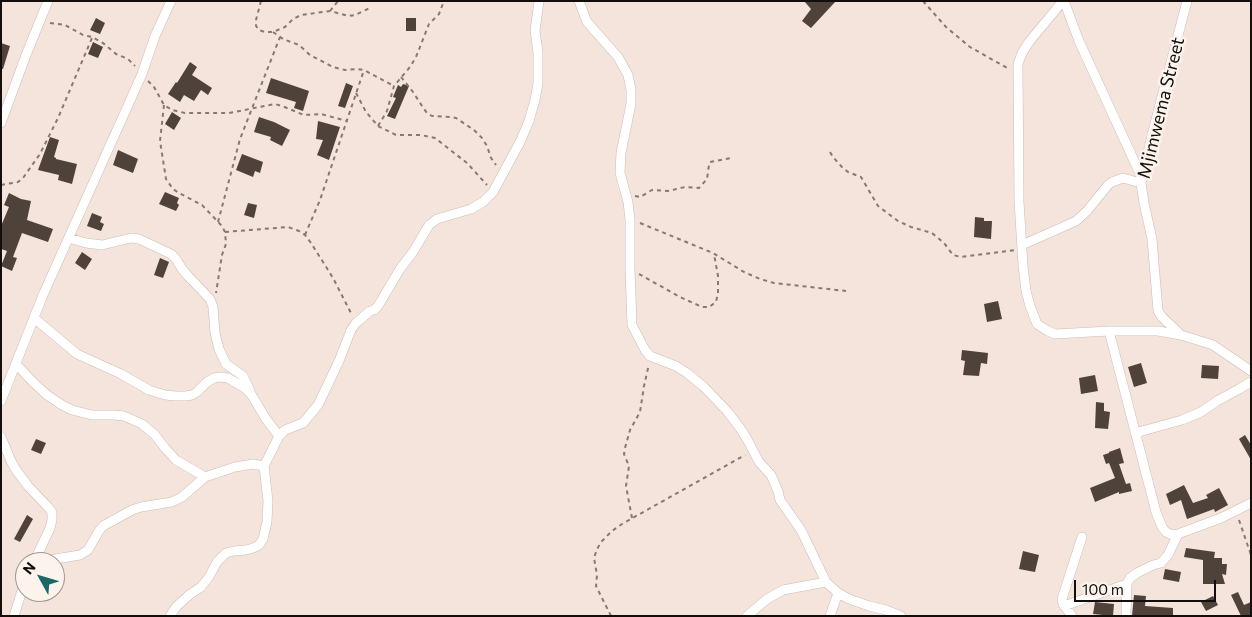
<!DOCTYPE html>
<html>
<head>
<meta charset="utf-8">
<style>
	body { margin:0 }
	#map { position:relative; width:1252px; height:617px; overflow:hidden; background:#f5e4db; font-family:Commissioner,sans-serif }
	canvas { display:block }
	.frame { position:absolute; inset:0; border:2px solid #130e0b; pointer-events:none }
	.north { position:absolute; left:15px; top:552px; width:50px; height:50px; box-sizing:border-box; background:#fdf3ed; border:1px solid #9f9793; border-radius:50%; rotate:309deg; font-size:14px; font-weight:700; line-height:20px; text-align:center; color:#130e0b }
	.north::after { content:''; display:block; margin:auto; width:18px; height:22px; background:#1a6868; clip-path:polygon(50% 0,100% 100%,50% 72%,0 100%) }
	.scale { position:absolute; left:1074px; top:580px; width:142px; height:22px; box-sizing:border-box; border:2px solid #130e0b; border-top:0; padding-left:6px; font-size:15px; line-height:18px; white-space:nowrap; color:#130e0b; -webkit-text-stroke:4px #fdf3ed; paint-order:stroke }
</style>
</head>
<body>
<div id="map">
<canvas width="1252" height="617"></canvas>
<div class="frame"></div>
<div class="north">N</div>
<div class="scale">100 m</div>
</div>
<script>
const ctx = document.querySelector('canvas').getContext('2d');
ctx.lineJoin = 'round';
function fill(path, color) {
  ctx.fillStyle = color;
  ctx.fill(path, 'evenodd');
}
function shape(rows) {
  const path = new Path2D();
  for (const r of rows) {
    path.moveTo(r[0], r[1]);
    for (let i = 2; i < r.length; i += 2) path.lineTo(r[i], r[i + 1]);
  }
  return path;
}
function stroke(path, color, width, dash) {
  ctx.strokeStyle = color;
  ctx.lineWidth = width;
  ctx.lineCap = dash ? 'butt' : 'round';
  ctx.setLineDash(dash || []);
  ctx.stroke(path);
}
function write(font, color, halo, rows, align = 'center') {
  ctx.font = font + ' Commissioner,sans-serif';
  ctx.lineWidth = 5;
  ctx.setLineDash([]);
  ctx.textBaseline = 'middle';
  ctx.strokeStyle = halo;
  ctx.fillStyle = color;
  for (const [text, x, y, turn = 0] of rows) {
    ctx.save();
    ctx.translate(x, y);
    ctx.rotate((+turn || 0) * Math.PI / 180);
    ctx.textAlign = isNaN(turn) ? turn : align;
    if (halo) ctx.strokeText(text, 0, 0);
    ctx.fillText(text, 0, 0);
    ctx.restore();
  }
}
fill(shape([
	[804,1,836,1,811,28,802,21,811,9],
	[96,18,105,23,100,34,90,30],
	[406,18,416,18,416,31,406,31],
	[93,42,103,47,98,58,88,54],
	[1,43,10,46,3,69,1,69],
	[190,62,197,67,192,75,212,88,208,95,201,90,194,101,184,95,180,102,168,94,176,82,177,83],
	[271,78,309,91,303,111,294,108,296,102,266,93],
	[346,83,353,86,345,108,338,106],
	[403,84,409,86,395,119,387,116,396,98,393,97,398,85,401,87],
	[172,112,181,118,174,130,165,124],
	[259,117,274,122,290,130,282,146,270,140,271,137,254,132],
	[318,121,340,127,329,160,317,155,323,140,316,139],
	[50,137,59,140,54,157,56,158,56,159,77,164,72,184,58,180,59,175,38,170],
	[118,150,138,159,133,173,113,165],
	[242,154,263,162,260,173,255,171,253,177,236,170],
	[165,192,179,198,177,203,179,205,176,211,159,204],
	[9,193,21,199,31,201,27,220,53,229,48,242,22,233,13,257,17,258,12,271,1,266,7,251,1,249,1,226,9,207,4,205],
	[248,203,257,205,254,218,244,215],
	[92,213,102,217,100,222,104,224,101,231,87,226],
	[975,217,984,218,984,221,992,221,991,239,974,237],
	[82,252,92,259,85,270,75,263],
	[160,258,169,262,163,278,154,275],
	[998,301,1002,319,987,322,984,304],
	[962,350,988,353,987,364,981,363,979,376,963,375,965,361,961,360],
	[1141,363,1147,383,1134,387,1128,367],
	[1202,365,1219,366,1218,379,1201,378],
	[1095,375,1098,391,1081,394,1079,378],
	[1096,402,1104,403,1104,411,1110,412,1108,429,1095,428],
	[1245,435,1251,445,1251,460,1239,439],
	[36,439,46,443,41,454,31,450],
	[1120,448,1124,463,1119,464,1126,484,1130,483,1132,491,1119,494,1119,492,1095,502,1090,488,1115,478,1109,463,1106,464,1103,455,1109,453,1109,452],
	[1184,485,1193,503,1208,498,1206,495,1219,488,1228,505,1215,512,1214,509,1187,519,1181,500,1170,505,1166,494],
	[27,515,33,519,20,542,14,539],
	[1186,548,1215,552,1214,558,1222,558,1222,564,1227,564,1226,575,1222,574,1225,584,1203,584,1203,560,1184,557],
	[1023,551,1039,555,1035,572,1019,569],
	[1165,569,1181,572,1179,582,1163,579],
	[1238,592,1244,605,1251,602,1251,616,1241,616,1231,595],
	[1134,595,1146,596,1145,606,1173,608,1173,616,1132,616],
	[1213,596,1218,605,1206,611,1201,602],
	[1095,602,1114,604,1113,616,1093,614]
]), '#4f423a');
const minor = shape([
	[579,1,587,22,618,57,628,75,631,90,631,104,621,153,620,173,628,202,630,220,630,269,632,325,645,350,650,356,676,366,687,373,704,387,727,411,740,428,747,439,759,462,771,475,778,491,780,500,801,530,826,582,838,593,849,599,869,606,886,610,901,616],
	[1063,1,1029,42,1022,53,1018,64,1019,201,1023,266,1026,291,1030,306,1037,324,1048,331,1055,334,1109,331,1158,331,1181,335],
	[1064,1,1079,41,1142,178],
	[1187,1,1152,135,1141,183,1144,203,1152,239,1158,311,1162,317,1181,335,1213,345,1251,371],
	[1,123,26,55,48,1],
	[69,238,86,243,102,245,131,238,139,239,171,254,176,259,182,269,188,276,210,299,213,307,215,333,219,349,226,364,243,376,250,391],
	[1022,245,1076,221,1087,211,1108,185,1112,182,1123,178,1141,183],
	[34,318,77,354,121,374,149,390,165,395,176,396,186,396,192,395,197,392,207,382,214,378,220,377,228,378,245,388,251,394,266,419,279,436],
	[1109,331,1156,512,1162,527,1166,532,1172,535,1178,534,1221,518,1251,503],
	[16,364,32,381,47,395,62,405,72,410,92,415,113,415,124,416,142,424,155,435,165,448,176,460,205,477],
	[1,401,43,295,142,74,155,36,171,1],
	[1135,433,1182,420,1201,412,1217,401,1239,389,1251,382],
	[1,437,11,461,16,470,28,486,48,507,52,512,52,520,50,528,34,562],
	[37,562,80,555,88,550,99,531,103,526,132,510,141,507,172,502,182,497,205,477,235,467,253,464,264,466],
	[1064,606,1127,584],
	[14,616,25,581],
	[170,616,176,607,189,595,201,587,209,577,217,562,226,553,234,551,246,550,253,548,259,545,263,539,267,522,268,501,264,466,279,436,285,430,303,423,318,405,339,361,351,330,356,323,370,311,374,310,378,306,400,269,413,252,429,225,437,219,471,209,483,202,493,192,520,142,529,121,535,100,538,83,538,52,535,31,539,1],
	[747,616,767,599,783,590,826,582],
	[830,616,838,593],
	[1072,616,1063,604,1062,599,1082,537],
	[1126,616,1127,584,1130,578,1137,573,1153,565,1161,563,1168,555,1178,534]
]);
stroke(minor, '#cbbbb2', 10);
stroke(shape([
	[261,1,256,20,256,26,259,30,265,32,273,32,285,27,293,19,301,15,330,11,349,16,355,15,370,8],
	[923,1,946,27,970,47,1009,69],
	[330,11,338,1],
	[50,23,65,25,83,35,92,37,103,43,116,54,128,59,135,66],
	[273,32,283,39,299,45,310,55,333,67,345,70,357,69,364,70,394,86],
	[401,77,413,92,424,109,427,113,432,116,450,117,456,118,474,130,482,138,487,146,491,158,496,165],
	[148,81,154,87,164,105,172,110,185,113,229,113,275,104,282,106,304,115,321,114,347,121],
	[356,93,366,112,378,126,396,135,421,135,435,138,467,163,487,185],
	[164,105,160,141,166,179,173,189,179,193,202,205,222,226,225,232,226,244,222,255,216,293],
	[378,126,387,111,394,86,410,67,416,57,429,24,439,14,444,1],
	[830,152,833,157,842,167,848,172,861,177,878,206,898,221,911,227,932,233,944,243,953,255,961,257,1015,250],
	[1,185,18,182,23,178,40,154,58,118,92,38],
	[635,196,640,197,652,190,668,191,685,187,699,188,707,179,709,165,710,162,731,158],
	[218,222,240,139,280,37],
	[640,223,713,253,744,272,760,279,774,283,846,291],
	[225,232,288,227,299,231,305,235,311,243,323,262,333,278,352,315],
	[305,235,320,200,364,70],
	[639,274,680,297,702,307,709,307,716,302,718,293,718,276,714,254],
	[632,518,626,486,629,466,624,454,625,448,630,430,640,412,644,386,649,364],
	[1239,520,1251,555],
	[611,616,596,586,597,575,594,558,597,549,602,541,612,531,622,524,745,455]
]), '#847973', 2, [4, 4]);
stroke(minor, '#fff', 9);
write('18px', '#130e0b', '#fdf3ed', [
	["Mjimwema Street",1161,108,-76]
]);
</script>
</body>
</html>
